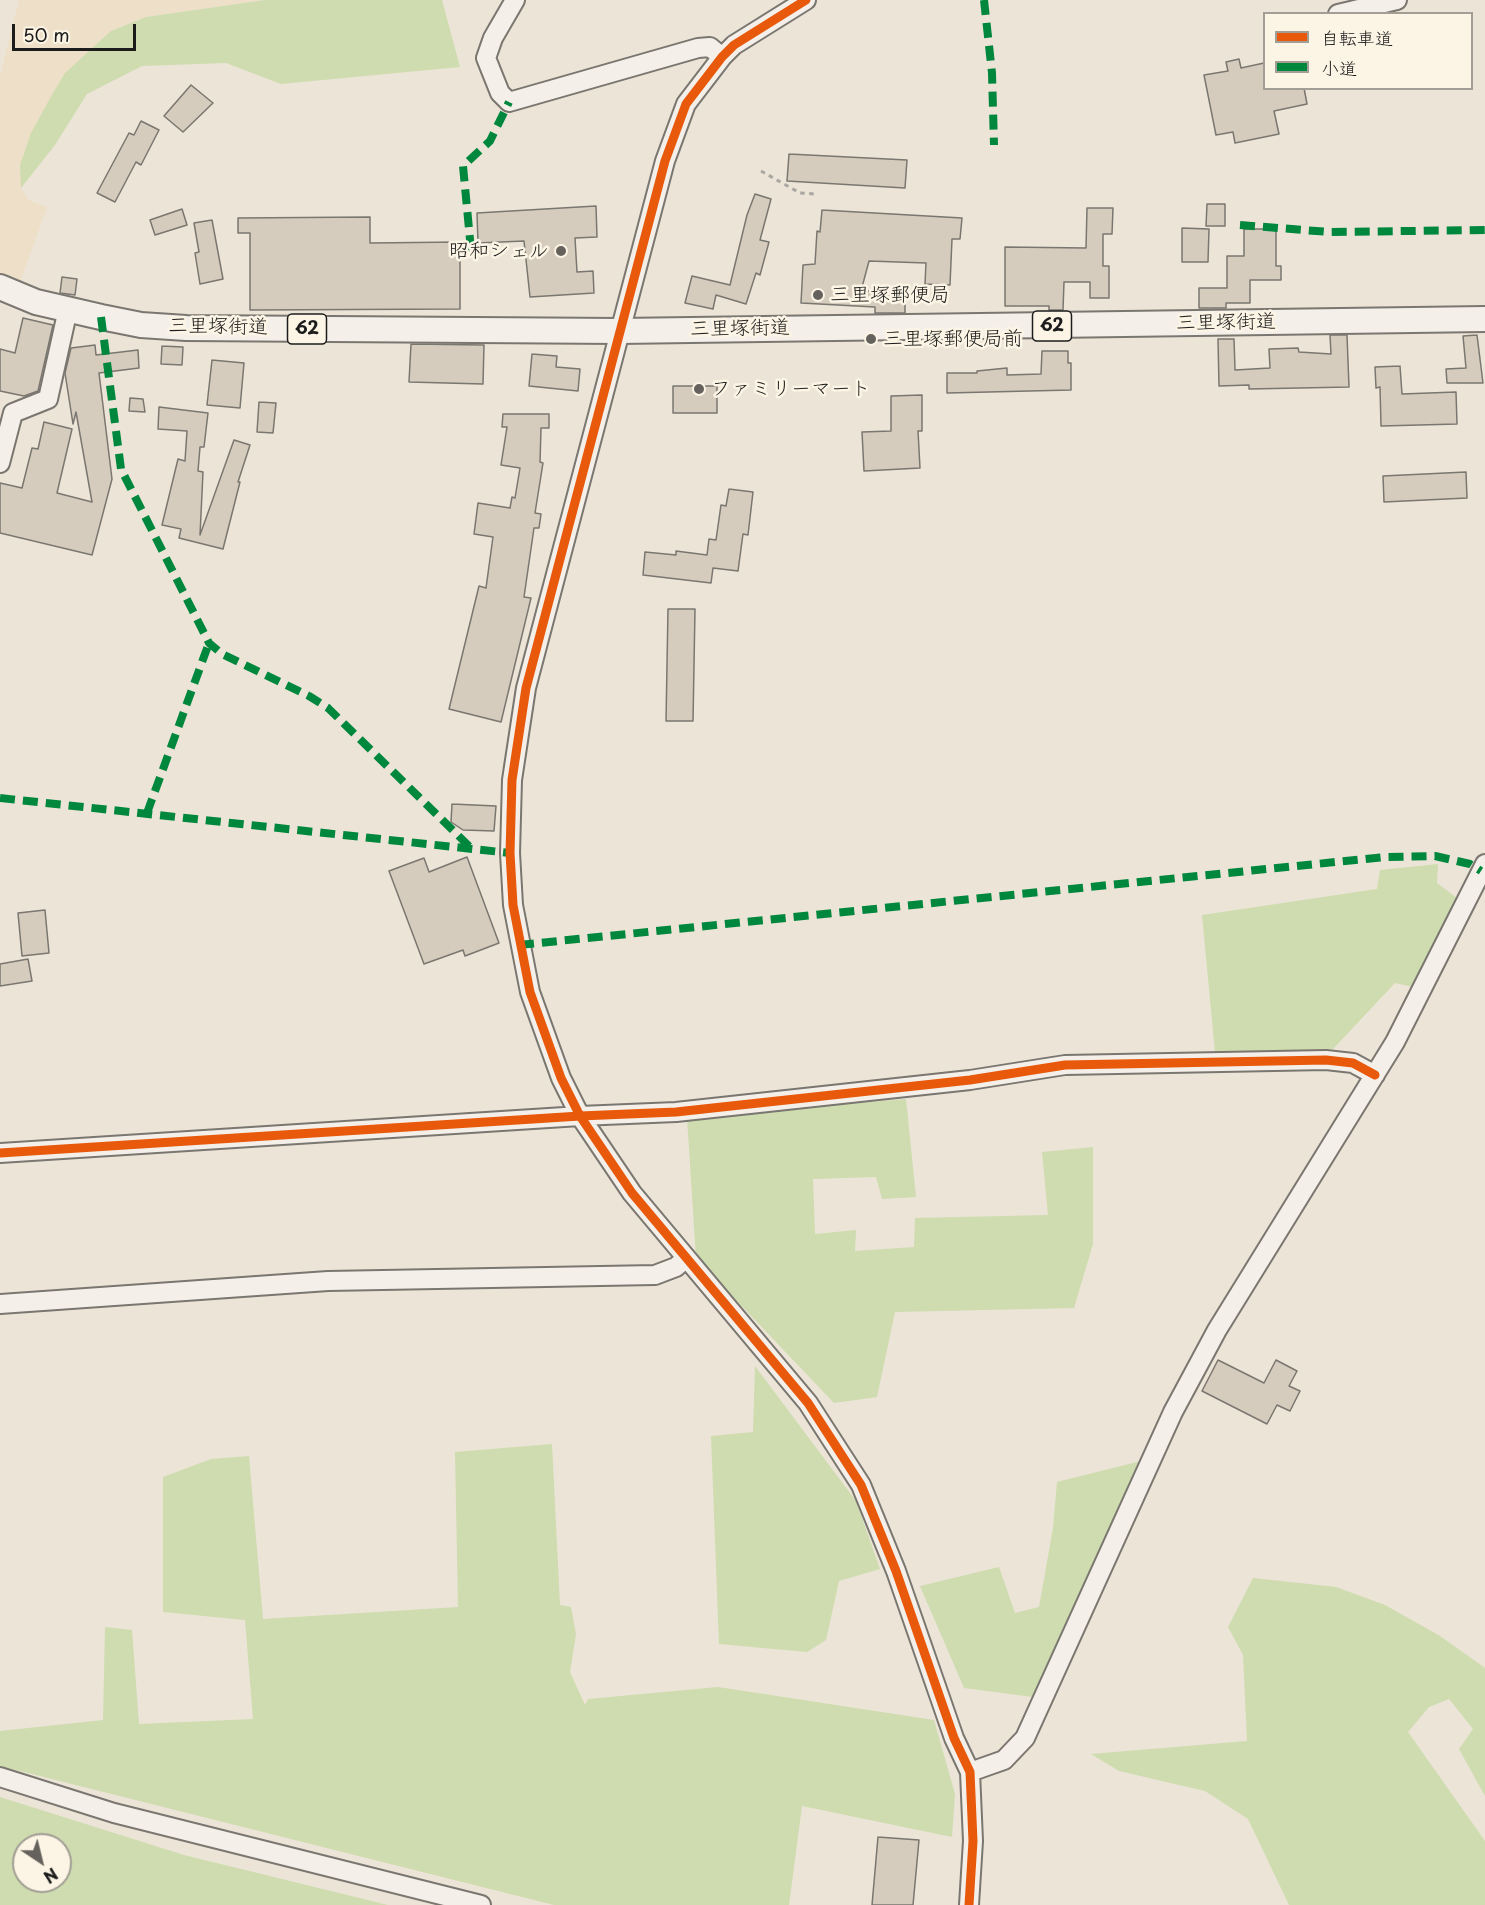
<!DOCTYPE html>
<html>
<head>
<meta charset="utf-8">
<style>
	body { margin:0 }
	#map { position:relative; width:1485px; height:1905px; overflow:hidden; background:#ece4d6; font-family:"Playpen Sans","Klee One",sans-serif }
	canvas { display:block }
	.legend { position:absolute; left:1263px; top:12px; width:210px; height:78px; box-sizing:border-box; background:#fcf5e5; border:2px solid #a29e95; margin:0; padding:8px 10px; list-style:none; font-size:18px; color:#1c1c1c }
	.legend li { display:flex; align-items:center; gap:12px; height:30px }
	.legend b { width:30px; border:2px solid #a29e95 }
	.north { position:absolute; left:12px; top:1833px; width:60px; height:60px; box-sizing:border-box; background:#fcf5e5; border:2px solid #a29e95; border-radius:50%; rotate:145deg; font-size:16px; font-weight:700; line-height:24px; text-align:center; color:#1c1c1c }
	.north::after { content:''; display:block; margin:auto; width:21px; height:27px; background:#65625d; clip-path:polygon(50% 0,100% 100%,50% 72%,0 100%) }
	.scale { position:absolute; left:12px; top:24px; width:124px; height:27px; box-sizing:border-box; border:3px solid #1c1c1c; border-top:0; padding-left:8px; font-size:18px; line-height:21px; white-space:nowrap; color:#1c1c1c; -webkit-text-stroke:4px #fcf5e5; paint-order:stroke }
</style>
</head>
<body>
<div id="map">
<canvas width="1485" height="1905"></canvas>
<ul class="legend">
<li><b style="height:8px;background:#e8590c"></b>自転車道</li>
<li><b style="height:8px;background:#00873e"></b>小道</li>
</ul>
<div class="north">N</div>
<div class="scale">50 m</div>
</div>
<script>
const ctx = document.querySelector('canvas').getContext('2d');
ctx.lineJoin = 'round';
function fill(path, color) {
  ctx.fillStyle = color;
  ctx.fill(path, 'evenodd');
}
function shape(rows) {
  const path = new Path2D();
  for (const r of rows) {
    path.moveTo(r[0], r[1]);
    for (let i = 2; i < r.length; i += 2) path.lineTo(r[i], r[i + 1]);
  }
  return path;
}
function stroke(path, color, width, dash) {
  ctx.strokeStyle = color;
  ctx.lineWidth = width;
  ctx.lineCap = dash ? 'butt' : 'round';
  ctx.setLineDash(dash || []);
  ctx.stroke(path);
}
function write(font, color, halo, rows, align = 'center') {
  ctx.font = font + ' "Playpen Sans","Klee One",sans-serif';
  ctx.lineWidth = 5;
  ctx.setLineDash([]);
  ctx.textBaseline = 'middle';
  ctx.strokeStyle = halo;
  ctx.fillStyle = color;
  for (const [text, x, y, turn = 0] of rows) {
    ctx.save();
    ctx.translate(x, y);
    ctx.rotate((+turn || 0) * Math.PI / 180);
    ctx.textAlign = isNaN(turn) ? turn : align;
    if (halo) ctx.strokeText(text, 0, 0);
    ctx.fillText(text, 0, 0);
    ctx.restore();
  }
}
fill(shape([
	[19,0,265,0,146,17,111,31,21,188,28,200,47,207,19,286,0,279,0,76]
]), '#eee0c8');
fill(shape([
	[265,0,442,0,460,67,281,84,226,63,142,66,87,94,55,145,21,188,20,165,31,133,53,93,65,73,111,31,146,17],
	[1438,864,1437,883,1457,898,1413,987,1395,983,1333,1049,1215,1052,1202,915,1377,889,1380,870],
	[906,1099,916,1197,882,1199,876,1177,813,1179,815,1234,856,1230,855,1251,914,1247,915,1218,1048,1215,1042,1152,1093,1147,1093,1244,1074,1308,895,1312,877,1397,834,1403,696,1258,687,1117],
	[755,1366,856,1501,880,1569,839,1581,826,1640,807,1652,719,1644,711,1436,753,1432],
	[552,1444,560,1605,571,1607,576,1634,570,1672,585,1705,588,1699,718,1687,934,1720,955,1794,952,1837,802,1806,789,1905,554,1905,0,1766,0,1731,103,1720,105,1627,132,1630,139,1724,253,1719,245,1620,163,1612,163,1477,211,1459,249,1456,263,1619,458,1607,455,1452],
	[1141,1461,1033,1697,964,1688,920,1586,999,1567,1015,1613,1039,1607,1053,1528,1057,1482],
	[1253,1578,1336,1587,1385,1605,1440,1636,1485,1668,1485,1796,1459,1749,1473,1729,1449,1699,1429,1707,1408,1732,1485,1841,1485,1905,1289,1905,1248,1819,1205,1791,1119,1771,1091,1754,1247,1741,1243,1655,1228,1627],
	[0,1797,184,1855,388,1905,0,1905],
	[24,1845,60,1845,60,1881,24,1881]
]), '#cedcaf');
const building = shape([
	[1239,59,1241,68,1264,63,1264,88,1304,88,1307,104,1274,111,1279,134,1235,143,1233,132,1216,135,1204,75,1228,71,1226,62,1239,59],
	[191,85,213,103,183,132,164,116,191,85],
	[141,121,159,130,141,165,136,162,115,202,97,193,129,133,134,135,141,121],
	[789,154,907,160,905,188,787,181,789,154],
	[755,194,771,199,760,240,769,242,760,275,756,273,746,304,716,295,713,309,685,303,692,276,730,285,747,215,755,194],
	[1207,204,1225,204,1225,226,1206,226,1207,204],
	[596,206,597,237,575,238,577,272,593,271,594,293,530,297,524,241,478,243,477,213,596,206],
	[1087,208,1113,208,1112,234,1103,234,1103,266,1109,266,1109,298,1090,298,1090,282,1064,282,1063,310,1049,310,1049,306,1005,306,1005,247,1086,248,1087,208],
	[182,209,187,225,155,235,150,220,182,209],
	[822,210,962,218,960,239,952,239,950,285,925,284,926,263,869,261,861,291,897,291,897,301,905,301,905,313,875,313,875,307,801,303,803,265,815,264,817,231,820,232,822,210],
	[370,217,370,243,460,242,460,309,250,310,250,233,238,233,238,218,370,217],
	[212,220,223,279,200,284,195,253,199,252,194,223,212,220],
	[1182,228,1209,229,1208,262,1182,262,1182,228],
	[1244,229,1276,229,1276,266,1281,266,1281,280,1250,280,1250,303,1226,303,1226,308,1199,308,1199,288,1227,288,1227,256,1244,256,1244,229],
	[62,277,77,279,75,295,60,293,62,277],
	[23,318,53,325,38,391,24,396,0,391,0,349,15,353,23,318],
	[1330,335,1347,335,1349,387,1249,389,1249,385,1219,386,1218,339,1234,339,1235,370,1270,368,1269,349,1298,348,1299,352,1331,354,1330,335],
	[1477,335,1483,383,1447,383,1446,369,1466,368,1463,336,1477,335],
	[411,344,484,345,483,384,409,382,411,344],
	[95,345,96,355,138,350,139,368,99,373,112,479,92,555,0,533,0,483,22,488,32,448,38,449,44,422,72,429,57,493,92,502,76,412,73,424,65,373,71,348,95,345],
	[162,346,183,347,182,365,161,364,162,346],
	[1042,351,1068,351,1068,363,1071,363,1071,390,947,393,947,373,977,373,977,371,1007,368,1007,375,1041,374,1042,351],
	[532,354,557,356,556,367,580,369,578,391,529,386,532,354],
	[212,360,244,363,240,408,207,405,212,360],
	[1400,366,1402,394,1456,392,1457,424,1381,426,1380,387,1376,388,1375,367,1400,366],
	[673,386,717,386,717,413,673,413,673,386],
	[922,395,922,431,918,431,920,468,864,471,862,432,891,431,891,396,922,395],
	[130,398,143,399,145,412,129,411,130,398],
	[259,402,276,403,273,433,257,432,259,402],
	[159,407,208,413,204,447,200,447,198,471,203,472,200,535,234,440,250,445,238,482,240,482,223,549,179,538,181,529,162,525,178,459,185,461,187,431,158,429,159,407],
	[503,414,549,414,549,428,541,428,540,462,543,463,535,513,541,514,539,528,534,528,524,597,531,598,501,722,449,709,479,586,486,588,493,537,474,534,478,503,510,508,512,497,515,498,520,468,501,465,507,427,502,427,503,414],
	[1466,472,1467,498,1384,502,1383,476,1466,472],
	[729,489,753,492,748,535,743,534,738,571,713,568,711,583,643,575,645,552,676,555,676,551,707,555,709,539,716,540,721,505,726,506,729,489],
	[668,609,695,609,693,721,666,721,668,609],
	[452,804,496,806,494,831,463,830,451,822,452,804],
	[467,857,499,943,465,956,463,950,424,964,389,871,424,858,429,872,467,857],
	[45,910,49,953,22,956,18,913,45,910],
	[28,959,32,981,0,986,0,964,28,959],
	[1218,1360,1264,1383,1276,1360,1297,1371,1289,1386,1300,1391,1290,1411,1277,1405,1267,1424,1202,1391,1218,1360],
	[878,1837,919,1840,913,1905,872,1905,878,1837]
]);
fill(building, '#d6ccbe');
stroke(building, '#7a7670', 1.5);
const minor = shape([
	[515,0,493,38,486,58,500,93,509,102,698,48,710,47,722,57],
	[806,0,734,45,722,57,686,104,665,161,526,688,512,780,510,853,513,905,530,992,561,1078,580,1116,632,1193,808,1403,861,1485,896,1571,954,1738,970,1772,973,1841,969,1905],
	[1338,14,1397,0],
	[0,463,13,413,48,399,68,309],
	[0,1153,580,1116,676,1112,970,1080,1065,1065,1326,1060,1353,1063,1375,1075],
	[0,1304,328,1281,655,1275,676,1267,685,1259],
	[970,1772,1004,1760,1025,1738,1173,1412,1217,1330,1395,1042,1485,864],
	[0,1777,114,1813,481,1905]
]);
const major = shape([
	[0,287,36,302,101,317,141,325,186,328,619,331,1485,319]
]);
stroke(minor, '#7a7670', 22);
stroke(major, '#7a7670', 28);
stroke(shape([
	[761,171,800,193,815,194]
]), '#aaa7a2', 3, [4.5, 4.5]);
stroke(minor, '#f4f0e9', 18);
stroke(major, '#f4f0e9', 24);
stroke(shape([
	[984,0,992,73,994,145],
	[1240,225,1329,232,1485,230],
	[471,250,463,166,490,141,509,102],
	[101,317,121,469,209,643,222,654,309,696,328,708,474,851],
	[0,798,510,853],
	[147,813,209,643],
	[519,945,1385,857,1435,856,1470,864,1481,871]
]), '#00873e', 8, [15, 8]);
stroke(shape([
	[806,0,734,45,722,57,686,104,665,161,526,688,512,780,510,853,513,905,530,992,561,1078,580,1116,632,1193,808,1403,861,1485,896,1571,954,1738,970,1772,973,1841,969,1905],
	[0,1153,580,1116,676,1112,970,1080,1065,1065,1326,1060,1353,1063,1375,1075]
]), '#e8590c', 9);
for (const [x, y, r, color] of [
	[561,251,6,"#65625d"],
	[818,295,6,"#65625d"],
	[871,339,6,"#65625d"],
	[699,389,6,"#65625d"]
]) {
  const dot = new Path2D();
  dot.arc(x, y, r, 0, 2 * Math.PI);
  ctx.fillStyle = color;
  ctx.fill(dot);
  stroke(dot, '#fcf5e5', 2);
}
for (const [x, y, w] of [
	[1052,326,39],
	[307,329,39]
]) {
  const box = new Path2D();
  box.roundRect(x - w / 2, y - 15, w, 30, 4.5);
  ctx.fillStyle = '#fcf5e5';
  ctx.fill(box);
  stroke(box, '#1c1c1c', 1.5);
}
write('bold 18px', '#1c1c1c', null, [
	["62",1052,326],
	["62",307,329]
]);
write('20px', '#1c1c1c', '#fcf5e5', [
	["昭和シェル",549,251,"right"],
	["三里塚郵便局",830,295],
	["三里塚郵便局前",883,339],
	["ファミリーマート",711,389]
], 'left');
write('20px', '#1c1c1c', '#fcf5e5', [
	["三里塚街道",1226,323,-1],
	["三里塚街道",218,327,1],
	["三里塚街道",740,329,-1]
]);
</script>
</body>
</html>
